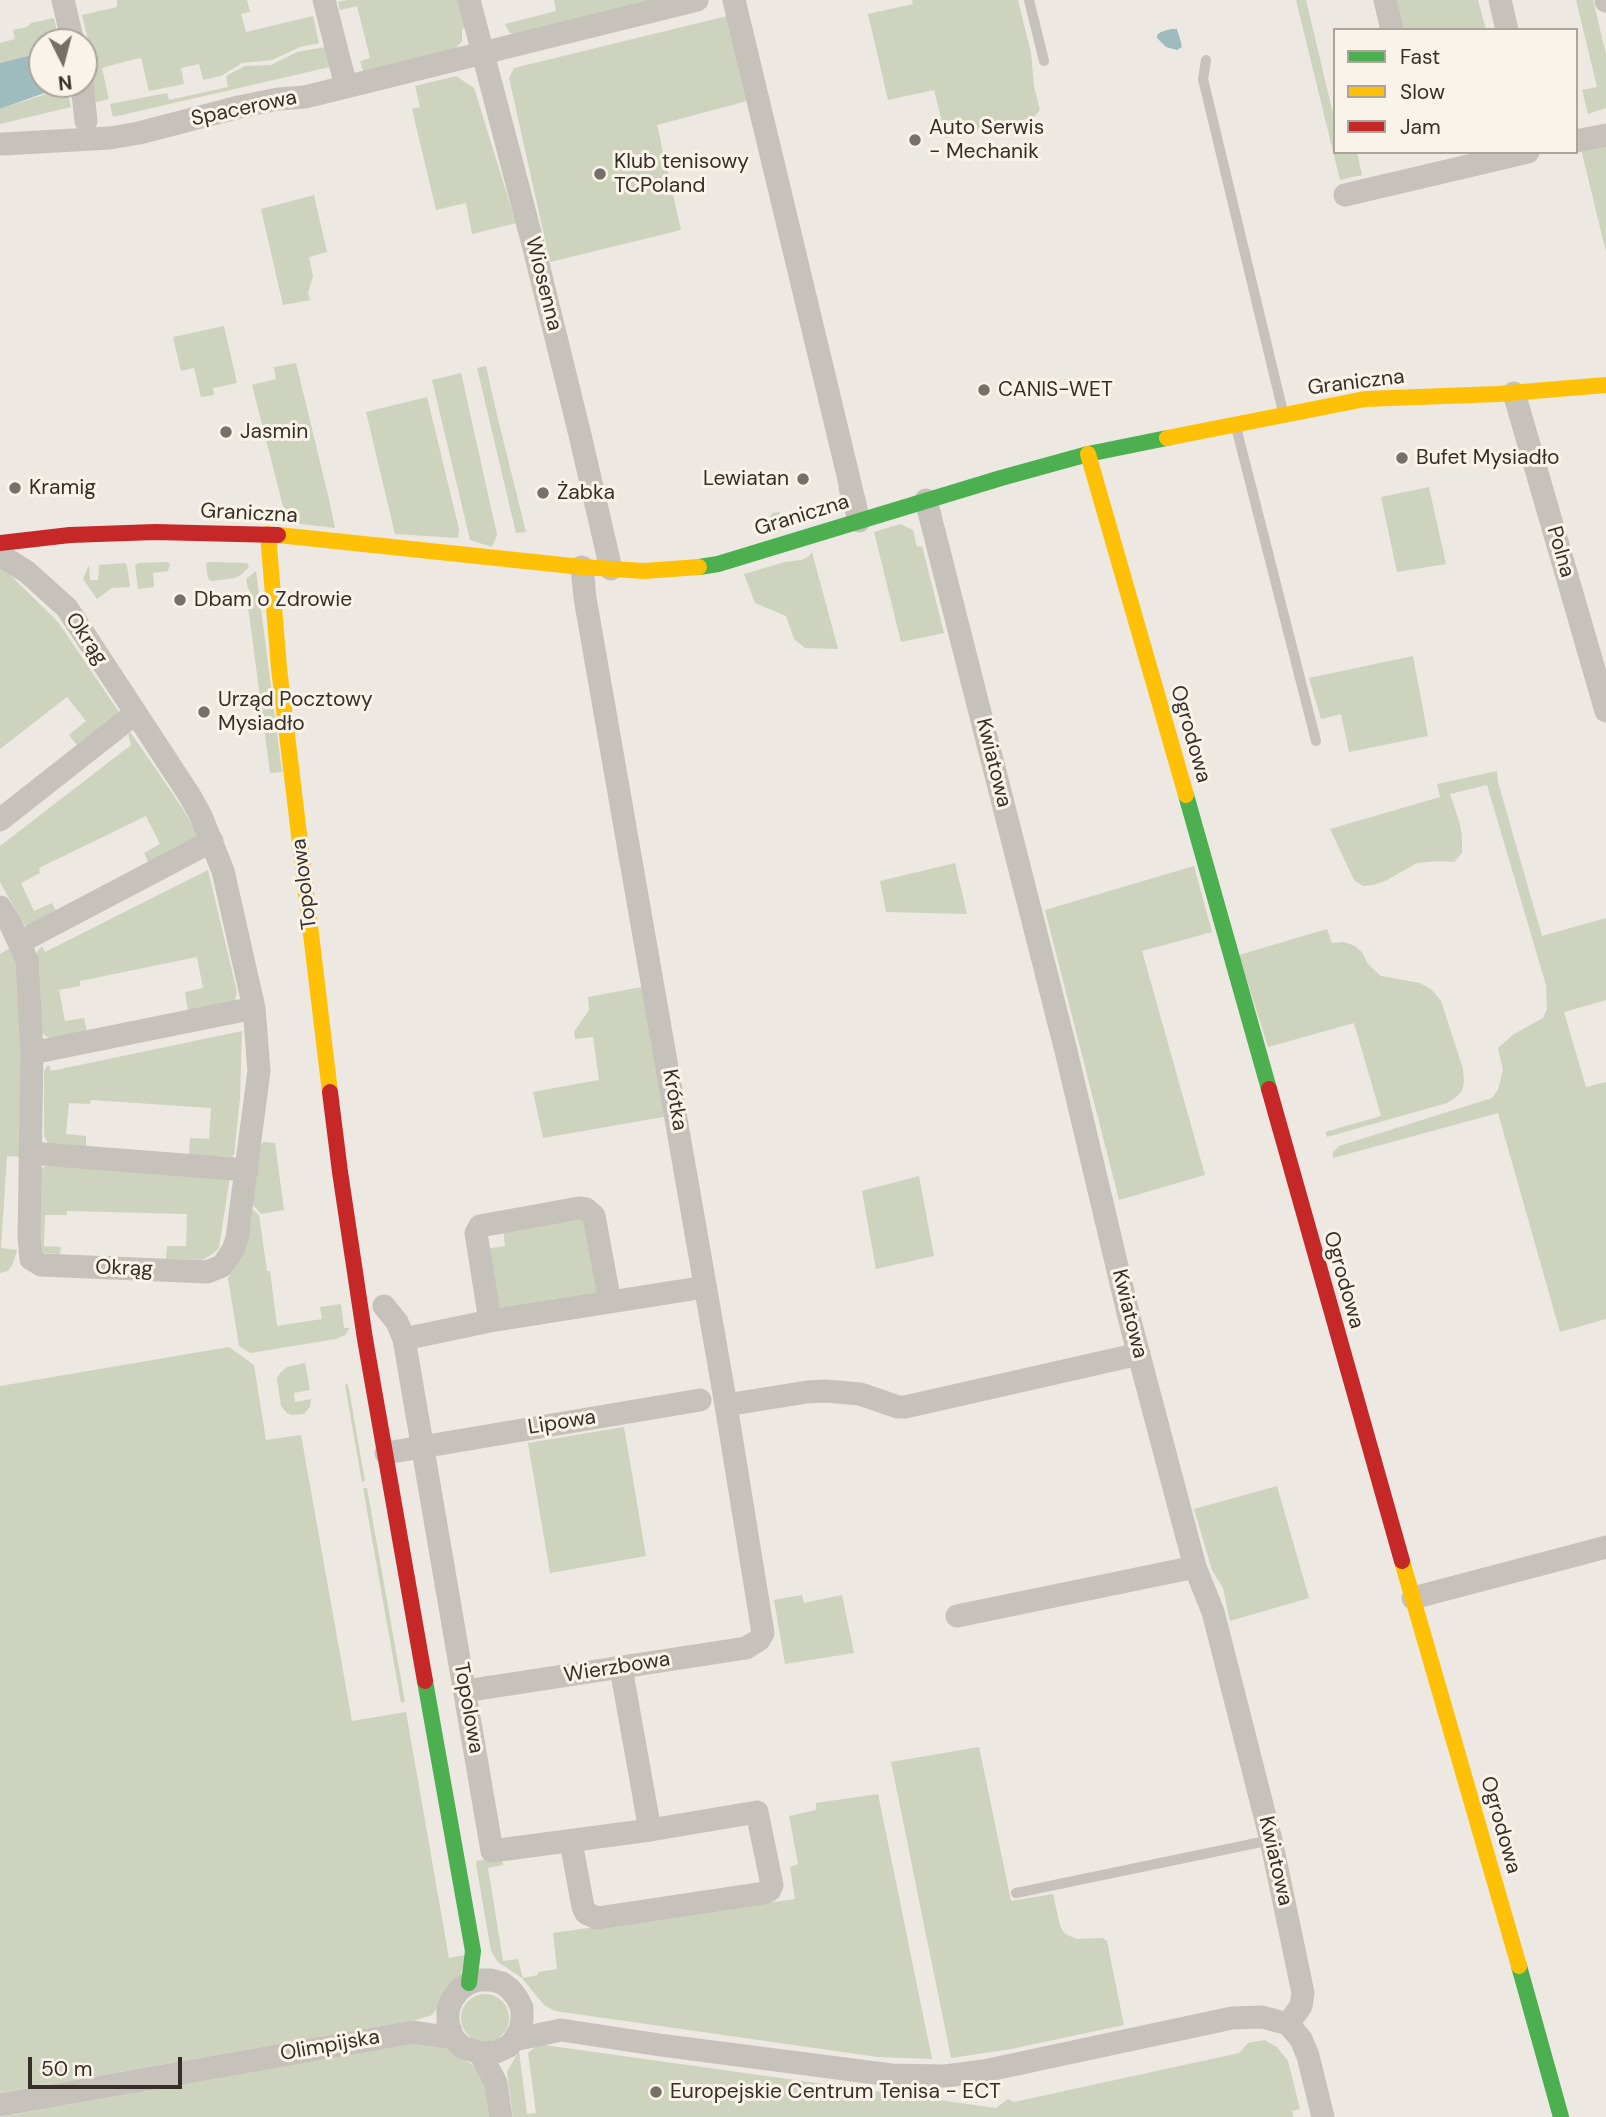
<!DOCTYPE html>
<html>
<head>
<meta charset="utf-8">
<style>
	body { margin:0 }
	#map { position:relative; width:1606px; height:2117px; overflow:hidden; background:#ede8e2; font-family:"DM Sans",sans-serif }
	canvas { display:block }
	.legend { position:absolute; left:1333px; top:28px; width:245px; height:126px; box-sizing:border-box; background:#f9f3e9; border:2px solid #aba49c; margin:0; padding:9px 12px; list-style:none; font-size:21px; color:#372e28 }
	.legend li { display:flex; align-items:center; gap:14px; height:35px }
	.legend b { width:35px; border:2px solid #aba49c }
	.north { position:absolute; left:28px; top:28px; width:70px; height:70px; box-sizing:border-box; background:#f9f3e9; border:2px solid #aba49c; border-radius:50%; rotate:174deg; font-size:19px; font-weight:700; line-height:28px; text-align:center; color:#372e28 }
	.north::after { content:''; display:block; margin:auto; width:24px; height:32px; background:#776f69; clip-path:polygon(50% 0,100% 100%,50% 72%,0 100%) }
	.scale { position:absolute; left:28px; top:2057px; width:154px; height:32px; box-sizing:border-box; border:4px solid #372e28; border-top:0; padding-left:9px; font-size:21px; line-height:24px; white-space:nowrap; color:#372e28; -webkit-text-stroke:5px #f9f3e9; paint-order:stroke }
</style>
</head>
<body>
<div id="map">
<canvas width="1606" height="2117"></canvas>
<ul class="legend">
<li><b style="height:9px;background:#4caf50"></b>Fast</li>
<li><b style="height:9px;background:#ffc107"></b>Slow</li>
<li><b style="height:9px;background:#c62828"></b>Jam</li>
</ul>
<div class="north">N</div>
<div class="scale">50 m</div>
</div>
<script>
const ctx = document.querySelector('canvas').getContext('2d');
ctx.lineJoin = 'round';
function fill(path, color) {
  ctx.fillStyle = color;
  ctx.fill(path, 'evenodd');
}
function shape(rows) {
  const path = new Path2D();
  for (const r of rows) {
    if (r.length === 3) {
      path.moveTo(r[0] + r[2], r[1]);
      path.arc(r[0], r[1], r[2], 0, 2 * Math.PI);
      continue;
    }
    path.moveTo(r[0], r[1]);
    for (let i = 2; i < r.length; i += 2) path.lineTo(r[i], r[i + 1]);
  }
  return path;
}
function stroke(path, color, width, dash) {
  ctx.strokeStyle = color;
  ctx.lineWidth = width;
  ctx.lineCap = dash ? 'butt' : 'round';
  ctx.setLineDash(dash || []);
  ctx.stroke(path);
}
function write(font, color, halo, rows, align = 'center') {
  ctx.font = font + ' "DM Sans",sans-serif';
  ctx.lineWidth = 6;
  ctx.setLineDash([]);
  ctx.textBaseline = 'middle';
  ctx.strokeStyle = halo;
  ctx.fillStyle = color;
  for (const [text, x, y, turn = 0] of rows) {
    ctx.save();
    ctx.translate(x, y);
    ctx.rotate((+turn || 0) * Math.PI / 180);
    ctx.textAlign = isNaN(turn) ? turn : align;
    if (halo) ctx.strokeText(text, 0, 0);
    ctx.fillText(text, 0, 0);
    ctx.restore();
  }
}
fill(shape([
	[117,0,247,0,250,12,241,14,246,32,313,16,319,43,300,47,272,60,242,63,221,76,203,80,199,64,181,68,184,84,149,91,141,58,131,60,102,68,109,99,94,103,89,71,95,69,82,15,117,7],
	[347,0,459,0,465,28,462,29,462,41,455,49,363,71,360,61,370,58,357,6,340,10,338,2],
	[554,0,666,0,514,35,509,32,505,24,556,11],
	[912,0,1018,0,1031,53,1034,86,1040,110,1034,117,946,138,934,90,888,100,868,14,913,4],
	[1296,0,1306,0,1335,122,1335,152,1357,152,1362,175,1340,180],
	[1390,0,1478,0,1486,30,1397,30],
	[1576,0,1593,0,1606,54,1606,108,1588,114,1582,90,1597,87],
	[727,16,747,101,657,125,681,230,550,262,509,78,514,68],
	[54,18,59,40,55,42,42,42,42,58,36,54,0,63,0,43,15,39,13,30,27,27,31,23],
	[325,47,330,67,113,117,110,104,167,93,169,100,228,87,226,76,245,66,271,65,297,52],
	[456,76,474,88,516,223,472,234,466,203,436,210,412,109,420,107,415,86],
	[50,84,65,84,71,107,0,124,0,109,43,95,47,92],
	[1606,144,1606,252,1581,149],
	[314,195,327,252,309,257,313,276,308,293,310,300,283,305,261,209],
	[224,326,237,383,213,388,214,395,201,397,194,368,181,371,173,337],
	[296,363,328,495,335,528,293,523,293,515,284,510,252,385,276,379,274,367],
	[486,366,496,411,526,532,516,533,477,368],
	[461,373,497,535,492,547,470,540,432,380],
	[427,397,459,529,458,538,395,534,366,412],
	[1429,487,1446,564,1397,572,1381,497],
	[838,488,840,488,845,510,772,533,770,531,767,519,773,513,779,512,786,522,842,504],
	[900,524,913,530,917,547,922,546,944,633,901,642,874,532],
	[812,552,838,649,805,648,794,639,786,616,755,603,744,574,785,562,801,560,808,557],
	[167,562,170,564,168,571,153,573,154,587,138,589,135,565,139,563],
	[208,562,247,563,249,567,241,575,235,578,211,581,208,578,206,564],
	[125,563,127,566,130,587,112,588,97,599,83,579,89,565,90,580,98,580,99,565],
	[0,565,58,622,119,712,79,748,69,735,86,721,67,697,0,749],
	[256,571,282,772,270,773,248,606,251,602,250,591,248,589,246,579],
	[1413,656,1428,736,1349,752,1341,714,1321,719,1309,678],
	[131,733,181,806,195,829,197,838,150,866,144,853,160,844,146,816,39,868,40,873,21,883,34,911,52,903,57,913,28,926,24,925,0,882,0,846,131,745,128,734],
	[1497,771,1498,782,1542,936,1606,918,1606,1000,1564,1012,1586,1087,1606,1082,1606,1319,1560,1332,1498,1113,1333,1158,1333,1152,1339,1146,1492,1098,1498,1090,1503,1070,1498,1048,1514,1034,1543,1018,1547,1009,1546,985,1487,785,1450,794,1459,821,1462,835,1462,853,1454,862,1438,861,1417,863,1387,880,1374,885,1363,886,1354,880,1330,829,1440,797,1437,784],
	[955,863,967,914,886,912,880,881],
	[1194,866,1212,932,1142,951,1205,1175,1119,1200,1045,910],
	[208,870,237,992,235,1001,188,1011,185,992,203,988,197,957,80,981,80,986,59,990,65,1021,84,1018,87,1033,50,1039,42,1033,37,954,38,950,42,946,45,952],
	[1327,929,1332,943,1344,942,1355,946,1362,952,1368,964,1381,976,1420,983,1432,990,1441,1001,1463,1069,1464,1082,1462,1091,1456,1097,1447,1103,1327,1137,1325,1132,1381,1116,1354,1023,1268,1047,1239,955],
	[12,947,17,965,24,1056,23,1157,7,1156,1,1248,17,1250,13,1264,8,1271,0,1273,0,954],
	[647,986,669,1116,543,1138,533,1092,599,1080,593,1037,575,1039,574,1032,589,1010,588,997],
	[242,1031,240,1098,234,1155,232,1157,189,1155,190,1138,209,1139,211,1108,91,1100,90,1104,69,1103,66,1134,86,1136,86,1147,51,1145,47,1142,44,1135,44,1071,47,1066,49,1065,51,1071],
	[264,1142,275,1143,284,1210,261,1214,251,1203,258,1146],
	[47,1164,230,1176,219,1248,215,1252,203,1260,166,1259,167,1246,186,1246,187,1214,67,1211,67,1215,45,1215,44,1246,61,1247,60,1254,42,1253,40,1250,41,1170],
	[919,1176,934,1256,876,1269,862,1191],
	[250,1207,259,1215,267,1271,270,1271,277,1326,322,1319,320,1307,341,1304,344,1328,350,1328,345,1335,336,1339,250,1353,239,1346,228,1278,241,1258],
	[584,1217,597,1294,555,1304,554,1298,551,1301,495,1309,484,1249,505,1246,503,1227],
	[229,1347,254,1365,266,1440,301,1435,352,1721,406,1712,449,1958,465,1955,461,1974,432,2015,416,2020,0,2093,0,1386],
	[305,1363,310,1390,294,1393,295,1402,311,1399,310,1407,304,1414,292,1415,287,1413,281,1406,277,1378,281,1372,287,1367],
	[348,1384,365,1481,362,1482,345,1385],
	[624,1427,646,1556,550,1573,528,1443],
	[1277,1486,1309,1598,1230,1621,1223,1588,1212,1570,1194,1509],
	[363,1488,367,1488,405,1702,401,1703],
	[802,1595,804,1603,842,1595,854,1653,785,1664,774,1600],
	[979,1747,1011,1901,1053,1894,1060,1926,1065,1934,1077,1939,1102,1938,1107,1941,1124,2025,1011,2049,951,2058,891,1762],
	[878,1794,932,2059,878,2057,555,2011,544,2005,522,1978,498,1962,491,1951,476,1864,477,1861,492,1858,502,1860,503,1865,488,1868,503,1961,518,1959,523,1978,538,1975,538,1972,557,1969,553,1933,795,1899,790,1867,798,1864,789,1816,816,1810,816,1803],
	[485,2018,24],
	[425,2040,449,2050,476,2067,487,2087,491,2117,0,2117],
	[1264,2040,1277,2047,1288,2061,1300,2109,1292,2111,1294,2117,513,2117,507,2072,519,2051,527,2114,536,2113,528,2053,535,2047,544,2045,996,2108,1008,2099,1014,2102,1239,2053,1248,2043]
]), '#cdd3bc');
fill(shape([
	[1171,29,1177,29,1180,39,1182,47,1177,50,1166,47,1157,38,1157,35,1161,32],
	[36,54,42,58,42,84,50,84,47,92,0,109,0,63]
]), '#9ebcbe');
stroke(shape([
	[1029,0,1044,61],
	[1206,60,1203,79,1283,412],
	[1236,427,1316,741],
	[1016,1893,1271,1840]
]), '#c6c1bb', 10);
stroke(shape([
	[63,0,73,42],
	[324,0,346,86],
	[469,0,535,252,580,435,611,569],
	[734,0,859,521],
	[1385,0,1392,30],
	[1500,0,1507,30],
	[1606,0,1606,1],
	[82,84,86,121],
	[1576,141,1606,135],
	[3,144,110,138,139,133,239,107,278,99,305,97,697,0],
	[1345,195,1528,152],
	[1514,393,1606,711],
	[926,500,1066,1051,1130,1321,1195,1567,1213,1612,1271,1840,1303,1993,1301,2006,1288,2024],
	[0,555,27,572,67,608,190,796,201,816,223,871,254,1008,259,1071,237,1238,233,1250,222,1266,207,1272,41,1265,31,1259,29,1236,32,1053,27,960,10,923,0,907],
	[0,820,136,713],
	[20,942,212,841],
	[32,1053,254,1008],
	[30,1153,247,1170],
	[384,1306,397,1322,404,1339,492,1851,650,1830,757,1812,772,1885,770,1890,764,1893,597,1918,586,1913,583,1907,571,1842],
	[490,1321,476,1233,480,1226,579,1208,586,1209,594,1216,610,1302],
	[404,1339,490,1321,705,1287],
	[726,1405,807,1392,826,1391,860,1394,898,1407,905,1407,1139,1354],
	[386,1453,700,1400],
	[1413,1598,1606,1547],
	[957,1616,1195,1567],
	[621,1668,650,1830],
	[465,1691,746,1648,759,1640,763,1633,726,1405,585,598,582,567],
	[514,2040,520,2030,522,2019,522,2008,517,1998,510,1989,502,1983,491,1980,480,1980,469,1983,459,1990,452,2000,448,2010,448,2023,453,2038,462,2047,480,2053,496,2052,509,2046,514,2040,561,2030,660,2045,891,2075,945,2076,984,2071,1232,2018,1262,2017,1288,2024,1301,2039,1308,2056,1323,2117],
	[480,2053,496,2083,501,2117],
	[0,2105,413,2032,453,2038]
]), '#c6c1bb', 23);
stroke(shape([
	[699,567,718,564,1001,478,1088,454,1167,438],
	[1186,795,1269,1089],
	[425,1681,473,1951,469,1983],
	[1519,1966,1561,2117]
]), '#4caf50', 16);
stroke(shape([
	[1167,438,1365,399,1498,394,1606,385],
	[1088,454,1186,795],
	[268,534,279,668,330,1092],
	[278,535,582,567,644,571,699,567],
	[1402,1561,1519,1966]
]), '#ffc107', 16);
stroke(shape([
	[0,543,70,535,155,532,278,535],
	[1269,1089,1402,1561],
	[330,1092,340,1172,365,1339,425,1681]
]), '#c62828', 16);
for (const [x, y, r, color] of [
	[915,140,7,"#776f69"],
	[600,174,7,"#776f69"],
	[984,390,7,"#776f69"],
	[226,432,7,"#776f69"],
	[1402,458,7,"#776f69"],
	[803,479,7,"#776f69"],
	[15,488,7,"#776f69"],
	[543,493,7,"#776f69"],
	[180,600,7,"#776f69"],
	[204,712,7,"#776f69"],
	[656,2092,7,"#776f69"]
]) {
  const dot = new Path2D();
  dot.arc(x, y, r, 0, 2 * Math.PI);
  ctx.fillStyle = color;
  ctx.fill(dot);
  stroke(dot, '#f9f3e9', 2.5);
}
write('21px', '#372e28', '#f9f3e9', [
	["Spacerowa",244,109,-12],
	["Wiosenna",543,284,76],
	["Graniczna",1356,383,-7],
	["Graniczna",249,514,3],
	["Graniczna",802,516,-17],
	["Polna",1560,552,74],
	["Okrąg",86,639,56],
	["Ogrodowa",1190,734,74],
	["Kwiatowa",993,763,76],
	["Topolowa",305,884,-97],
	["Krótka",674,1100,80],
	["Okrąg",124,1269,2],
	["Ogrodowa",1343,1280,74],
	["Kwiatowa",1129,1314,76],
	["Lipowa",562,1423,-9],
	["Wierzbowa",617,1668,-9],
	["Topolowa",468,1708,80],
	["Ogrodowa",1500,1825,74],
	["Kwiatowa",1275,1861,77],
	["Olimpijska",330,2046,-10]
]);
write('21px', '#372e28', '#f9f3e9', [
	["Auto Serwis",929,128],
	["- Mechanik",929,152],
	["Klub tenisowy",614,162],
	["TCPoland",614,186],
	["CANIS-WET",998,390],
	["Jasmin",240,432],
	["Bufet Mysiadło",1416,458],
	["Lewiatan",789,479,"right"],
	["Kramig",29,488],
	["Żabka",557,493],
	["Dbam o Zdrowie",194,600],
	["Urząd Pocztowy",218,700],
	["Mysiadło",218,724],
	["Europejskie Centrum Tenisa - ECT",670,2092]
], 'left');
</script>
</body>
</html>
